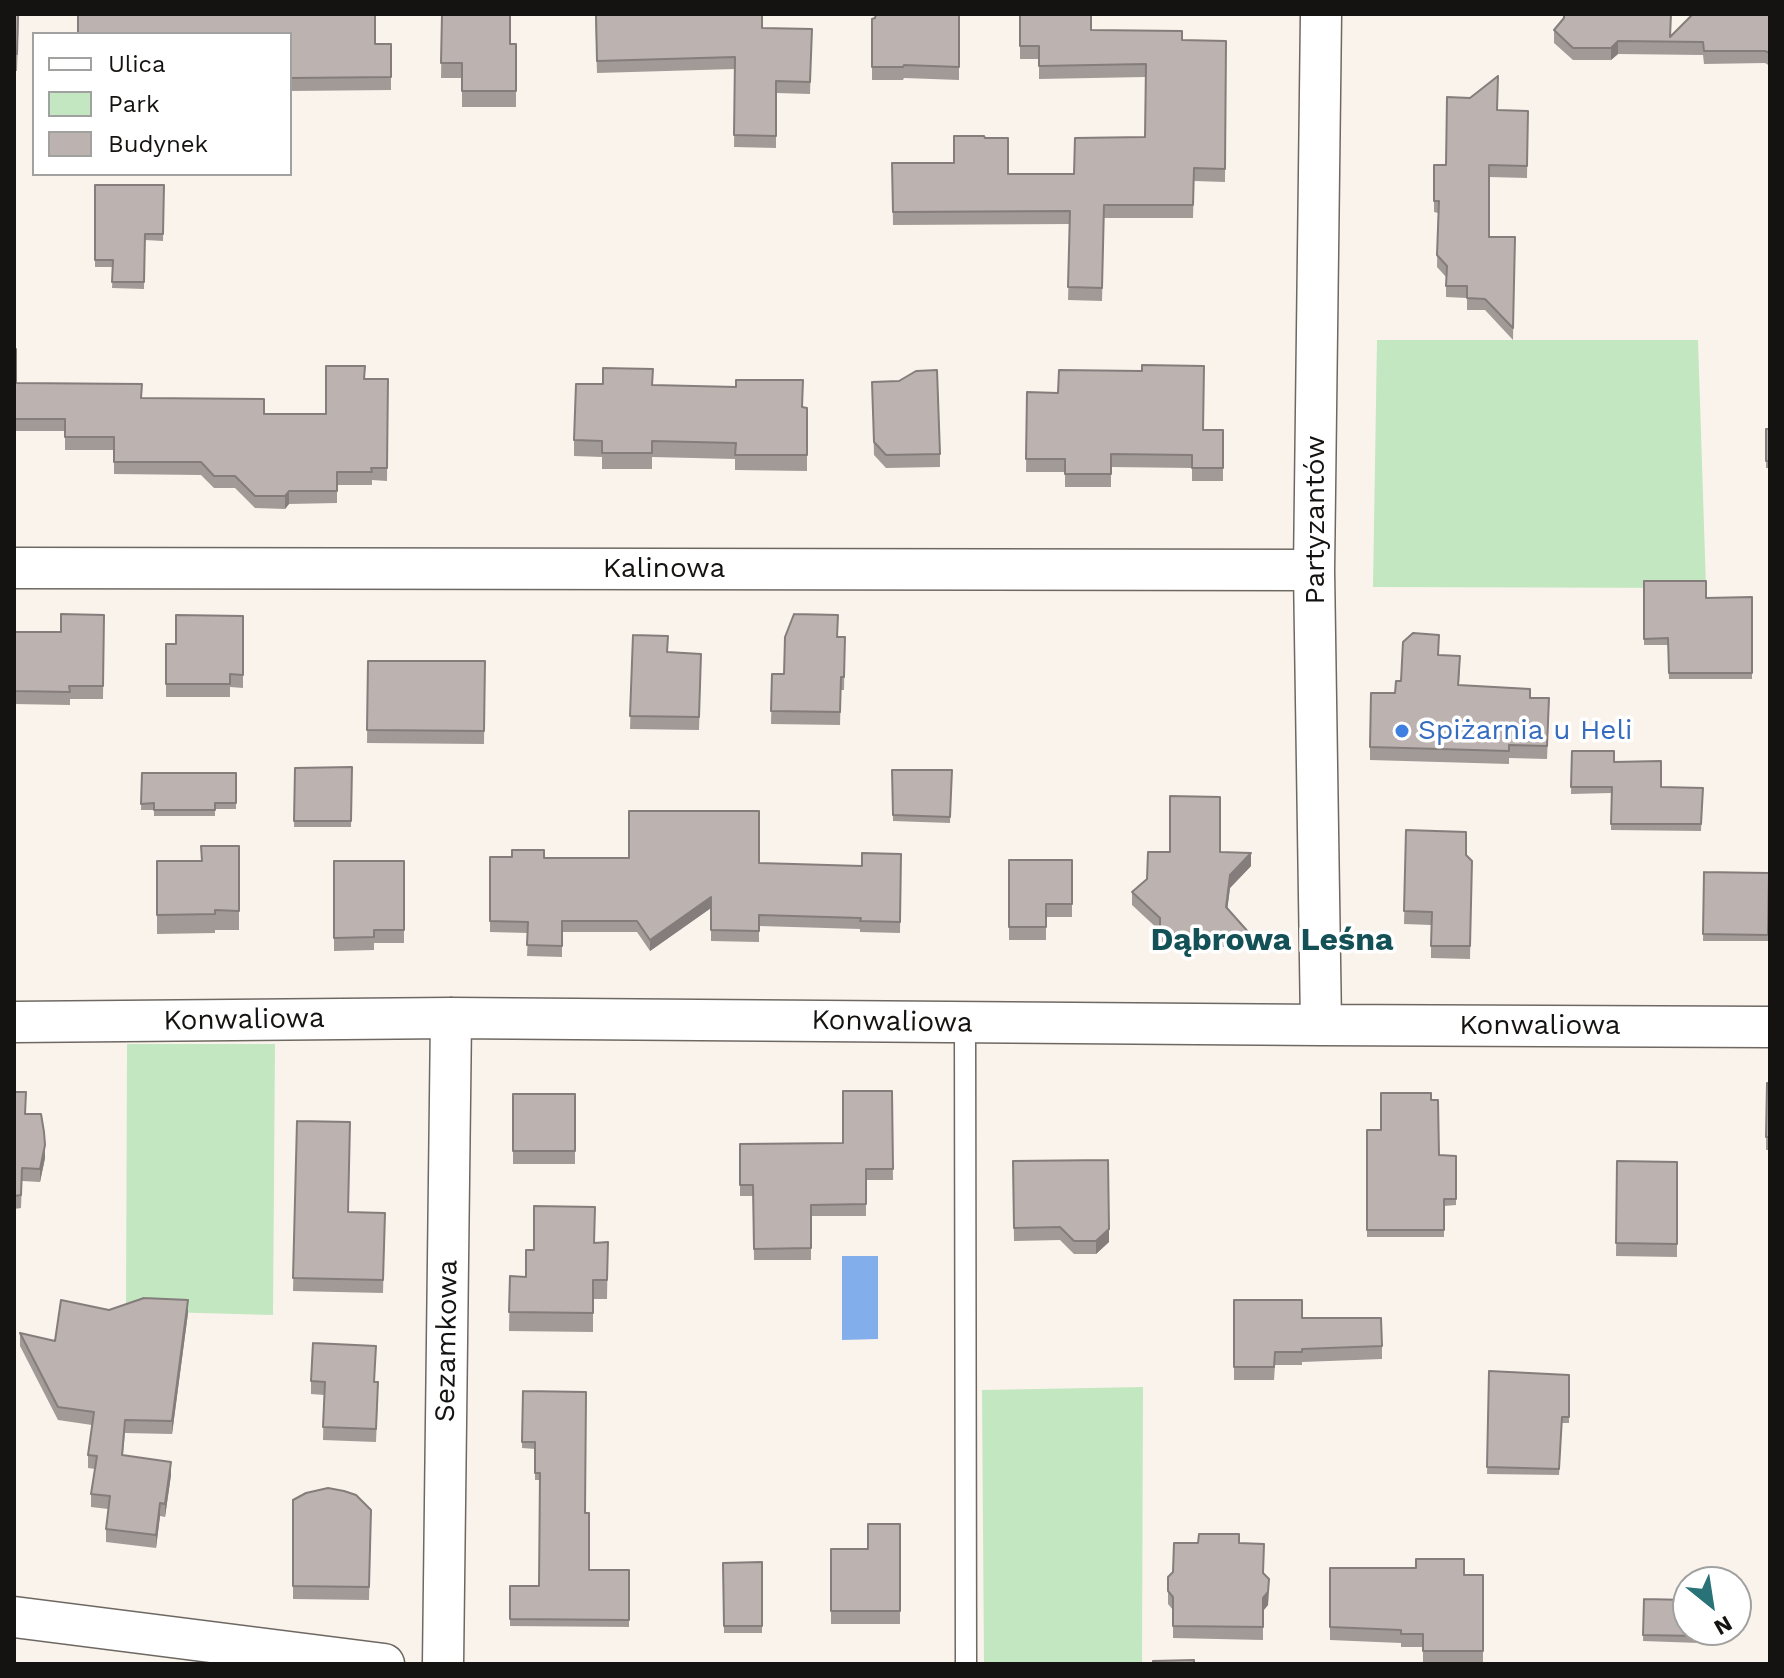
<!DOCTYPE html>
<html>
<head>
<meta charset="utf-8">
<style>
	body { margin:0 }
	#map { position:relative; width:1784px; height:1678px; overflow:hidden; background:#faf3ec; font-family:"Work Sans",sans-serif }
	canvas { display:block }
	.frame { position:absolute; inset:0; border:16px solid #151311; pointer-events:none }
	.legend { position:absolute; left:32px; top:32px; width:260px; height:144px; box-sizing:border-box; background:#fff; border:2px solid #a1a1a0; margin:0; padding:10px 14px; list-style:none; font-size:24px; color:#151311 }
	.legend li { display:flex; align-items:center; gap:16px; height:40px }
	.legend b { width:40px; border:2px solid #a1a1a0 }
	.north { position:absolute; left:1672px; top:1566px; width:80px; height:80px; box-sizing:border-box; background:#fff; border:2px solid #a1a1a0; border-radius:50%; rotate:150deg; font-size:22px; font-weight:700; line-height:32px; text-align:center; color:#151311 }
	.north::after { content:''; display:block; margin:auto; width:28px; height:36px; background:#287278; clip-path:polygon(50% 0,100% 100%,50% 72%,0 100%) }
</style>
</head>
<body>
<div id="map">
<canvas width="1784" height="1678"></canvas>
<div class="frame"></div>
<ul class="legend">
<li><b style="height:10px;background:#fff"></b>Ulica</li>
<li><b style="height:22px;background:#c3e7c1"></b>Park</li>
<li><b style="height:22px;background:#bcb3b0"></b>Budynek</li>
</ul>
<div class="north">N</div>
</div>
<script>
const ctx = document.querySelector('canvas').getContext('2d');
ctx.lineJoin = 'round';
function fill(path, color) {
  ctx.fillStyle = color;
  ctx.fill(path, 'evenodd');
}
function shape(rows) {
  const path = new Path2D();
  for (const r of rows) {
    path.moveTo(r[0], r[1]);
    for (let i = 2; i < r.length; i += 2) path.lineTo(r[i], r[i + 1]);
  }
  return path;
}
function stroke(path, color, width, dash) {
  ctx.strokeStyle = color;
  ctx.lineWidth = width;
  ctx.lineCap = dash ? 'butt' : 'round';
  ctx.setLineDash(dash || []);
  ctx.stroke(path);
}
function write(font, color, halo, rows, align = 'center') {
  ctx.font = font + ' "Work Sans",sans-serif';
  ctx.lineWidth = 7;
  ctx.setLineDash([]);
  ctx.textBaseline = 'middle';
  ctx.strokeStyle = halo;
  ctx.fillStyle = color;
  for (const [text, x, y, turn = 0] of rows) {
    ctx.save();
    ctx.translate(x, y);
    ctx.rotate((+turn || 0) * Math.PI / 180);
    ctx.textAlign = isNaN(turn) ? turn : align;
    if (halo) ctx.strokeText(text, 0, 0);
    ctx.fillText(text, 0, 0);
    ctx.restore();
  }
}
fill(shape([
	[1377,340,1698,340,1706,588,1373,587],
	[127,1044,275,1044,273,1315,126,1311],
	[1143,1387,1142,1664,984,1664,982,1390]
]), '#c3e7c1');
fill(shape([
	[842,1256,878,1256,878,1339,842,1340]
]), '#82aeeb');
const lane = shape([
	[965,1023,966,1664]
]);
const street = shape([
	[14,568,1314,570],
	[14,1022,451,1018,1321,1025,1770,1027],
	[1321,1025,1314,570,1321,14],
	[14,1617,384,1664],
	[443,1664,451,1018]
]);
stroke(lane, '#6e6862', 23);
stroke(street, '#6e6862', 43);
stroke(lane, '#fff', 20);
stroke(street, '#fff', 40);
fill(shape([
	[14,14,19,14,17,71,14,71],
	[442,14,510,44,516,44,516,107,462,107,462,78,441,78],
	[595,14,762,28,812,29,810,94,776,93,776,148,734,147,735,69,597,73],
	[959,14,959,80,904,78,903,80,872,80,872,19],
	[1770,14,1770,66,1765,63,1704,64,1703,55,1618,54,1611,60,1573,60,1554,43,1554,30,1564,18,1670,37],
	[1020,15,1091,30,1182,40,1226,41,1225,182,1194,181,1193,218,1104,218,1102,301,1068,300,1070,224,893,225,892,163,954,163,985,138,1008,174,1074,174,1145,137,1146,77,1039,79,1039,59,1020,59],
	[290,34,375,44,391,44,391,90,290,91],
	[1497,110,1528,111,1527,178,1489,177,1489,237,1515,237,1513,340,1485,310,1467,310,1467,298,1446,297,1446,277,1437,267,1438,213,1434,212,1434,165,1446,165],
	[95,185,164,185,163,241,145,240,144,289,112,288,113,267,95,267],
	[14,349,16,383,264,414,326,414,365,379,388,379,387,481,372,480,372,485,337,485,337,503,289,504,285,509,255,508,235,488,214,488,201,475,114,474,114,450,65,450,65,431,14,431],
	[872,382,940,454,940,467,886,468,874,455],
	[653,385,807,408,807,471,735,470,735,459,652,457,652,469,602,469,602,457,574,456,574,440],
	[1027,392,1058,393,1203,430,1223,430,1223,481,1192,481,1192,468,1111,467,1111,487,1065,487,1065,472,1026,472],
	[1766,429,1770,429,1770,468,1766,468],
	[1644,581,1706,598,1752,597,1752,679,1669,679,1668,645,1644,645],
	[104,615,103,699,70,699,70,705,14,704,14,632,61,632],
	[243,616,243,688,230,687,230,697,166,697,166,644,176,644],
	[633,635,701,667,699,730,630,729],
	[838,637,845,637,844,690,841,690,840,725,771,724,772,674,784,674],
	[1438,655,1460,669,1459,685,1530,698,1549,711,1547,759,1509,758,1509,764,1370,760,1370,747,1401,681],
	[368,661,485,661,484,744,367,743],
	[1572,751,1614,762,1661,787,1703,788,1701,831,1611,830,1611,793,1571,794],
	[352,767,351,827,294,827,295,768],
	[892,770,952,770,950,823,893,821],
	[142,773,236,773,236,809,215,809,215,816,154,816,154,810,141,810],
	[1406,830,1466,855,1472,861,1470,959,1431,958,1431,925,1404,924],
	[239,846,239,930,215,930,215,933,157,934,157,861,201,861],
	[1220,852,1251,866,1230,888,1227,909,1250,934,1250,947,1160,946,1160,931,1132,905,1132,892],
	[901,854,900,933,860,932,860,929,759,926,759,942,711,941,711,908,650,951,637,932,562,932,562,957,527,956,528,933,490,932,490,857,862,866],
	[1009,860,1072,860,1072,917,1046,917,1046,940,1009,940],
	[334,861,404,861,404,943,374,943,374,950,334,951],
	[1704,872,1769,873,1768,941,1703,941],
	[1770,1083,1770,1150,1766,1150,1766,1137],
	[892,1091,893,1180,866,1180,866,1216,811,1216,811,1260,754,1260,753,1196,740,1196,740,1144,843,1143],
	[14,1092,45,1158,40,1182,22,1181,21,1208,14,1209],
	[513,1094,575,1094,575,1164,513,1164],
	[1431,1100,1439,1155,1456,1156,1456,1205,1444,1206,1444,1237,1367,1237,1367,1130,1381,1130],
	[297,1121,349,1212,385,1213,383,1293,293,1291],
	[1013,1161,1109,1242,1096,1254,1074,1254,1060,1240,1014,1241],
	[1617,1161,1677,1162,1677,1257,1616,1256],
	[608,1242,607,1299,593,1299,593,1332,509,1331,510,1276,526,1277,534,1250,595,1243],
	[1234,1300,1302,1318,1382,1346,1382,1359,1302,1362,1302,1365,1275,1365,1274,1380,1234,1380],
	[109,1310,188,1313,172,1434,125,1433,123,1455,171,1475,165,1517,160,1516,156,1548,106,1542,106,1529,108,1509,91,1507,91,1494,95,1469,88,1468,88,1455,92,1425,58,1420,20,1346,20,1333,55,1341],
	[1489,1371,1569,1375,1569,1423,1562,1423,1559,1475,1487,1474],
	[311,1381,375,1382,378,1395,376,1442,323,1440,324,1395,311,1394],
	[523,1391,585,1513,589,1570,629,1570,629,1627,510,1626,510,1586,539,1586,540,1480,535,1480,535,1449,522,1448],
	[293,1500,371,1510,369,1600,293,1599],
	[900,1524,900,1624,831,1624,831,1549,868,1549],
	[1239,1543,1263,1573,1269,1592,1268,1605,1263,1611,1263,1640,1173,1638,1173,1610,1168,1604,1168,1591],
	[762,1562,762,1633,724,1633,723,1563],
	[1330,1568,1483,1575,1483,1664,1423,1664,1423,1647,1401,1647,1401,1643,1330,1640],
	[1644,1599,1699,1630,1699,1643,1643,1641]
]), '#a29a97');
fill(shape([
	[1618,41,1618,54,1611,60,1611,48],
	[289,491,289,504,285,509,285,496],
	[1251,853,1251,866,1230,888,1226,920,1226,907,1230,875],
	[711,897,711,908,650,951,650,940],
	[45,1145,45,1158,40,1182,40,1169],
	[1109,1229,1109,1242,1096,1254,1096,1241],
	[188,1300,188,1313,172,1434,172,1421],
	[171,1462,171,1475,165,1517,165,1504],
	[160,1503,160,1516,156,1548,156,1535],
	[1269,1579,1268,1605,1263,1611,1263,1640,1263,1598]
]), '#847d7b');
const building = shape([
	[14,14,18,14,17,54,14,54,14,14],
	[78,14,375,14,375,44,391,44,391,77,290,78,290,34,78,34,78,14],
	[442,14,510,14,510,44,516,44,516,91,462,91,462,63,441,63,442,14],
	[596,14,762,14,762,28,812,29,810,82,776,81,776,136,734,135,735,57,597,61,596,14],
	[876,14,959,14,959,67,904,65,903,67,872,67,872,19,875,18,876,14],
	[1039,14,1091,14,1091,30,1182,31,1182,40,1226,41,1225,169,1194,168,1193,205,1104,205,1102,288,1068,287,1070,211,893,212,892,163,954,163,954,136,984,136,985,138,1008,138,1008,174,1074,174,1075,138,1145,137,1146,64,1039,66,1039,46,1020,46,1020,15,1039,14],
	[1564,14,1671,14,1670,37,1693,14,1770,14,1770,53,1765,51,1704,51,1703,42,1618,41,1611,48,1573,48,1554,30,1564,18,1564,14],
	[1498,76,1497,110,1528,111,1527,166,1489,165,1489,237,1515,237,1513,328,1485,299,1467,298,1467,286,1446,286,1447,266,1437,255,1439,201,1434,201,1434,165,1446,165,1447,97,1470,98,1498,76],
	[95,185,164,185,163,234,145,234,144,282,112,282,113,260,95,260,95,185],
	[14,349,16,349,16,383,142,384,141,398,264,399,264,414,326,414,326,366,365,366,364,379,388,379,387,468,371,468,372,472,337,472,337,491,289,491,285,496,255,496,235,476,214,476,201,462,114,462,114,437,65,437,65,419,14,419,14,349],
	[1142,365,1204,366,1203,430,1223,430,1223,468,1192,468,1192,455,1111,454,1111,474,1065,474,1065,459,1026,459,1027,392,1058,393,1059,370,1142,371,1142,365],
	[603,368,653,369,652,385,736,387,736,380,803,380,802,407,807,408,807,455,735,455,736,443,652,441,652,453,602,453,602,441,574,440,576,384,603,384,603,368],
	[937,370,940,454,886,455,874,442,872,382,899,381,916,371,937,370],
	[1766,429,1770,429,1770,461,1766,461,1766,429],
	[1644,581,1706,581,1706,598,1752,597,1752,673,1669,673,1668,638,1644,639,1644,581],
	[61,614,104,615,103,686,69,686,70,692,14,691,14,632,61,632,61,614],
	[794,614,838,615,837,637,845,637,844,677,841,677,840,712,771,711,772,674,784,674,785,637,794,614],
	[176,615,243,616,243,675,230,674,230,684,166,684,166,644,176,644,176,615],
	[1413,633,1439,635,1438,655,1460,656,1458,685,1530,689,1530,698,1549,698,1547,746,1509,745,1509,751,1370,747,1371,693,1395,693,1396,681,1401,681,1403,642,1413,633],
	[633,635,668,636,667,652,701,654,699,717,630,716,633,635],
	[368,661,485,661,484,731,367,730,368,661],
	[1572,751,1614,751,1614,762,1661,761,1661,787,1703,788,1701,824,1611,824,1612,787,1571,787,1572,751],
	[352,767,351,821,294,821,295,768,352,767],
	[892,770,952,770,950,817,893,815,892,770],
	[142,773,236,773,236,803,215,803,215,810,154,810,154,803,141,804,142,773],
	[1170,796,1220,797,1220,852,1251,853,1230,875,1226,907,1250,934,1160,933,1160,918,1132,892,1147,879,1148,852,1170,852,1170,796],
	[629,811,759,811,759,863,862,866,862,853,901,854,900,922,860,921,861,918,759,915,759,931,711,930,711,897,650,940,637,921,562,921,562,946,527,945,528,922,490,921,490,857,512,857,512,850,544,850,544,858,629,858,629,811],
	[1406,830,1466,832,1466,855,1472,861,1470,946,1431,946,1432,912,1404,911,1406,830],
	[201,846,239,846,239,911,215,910,215,914,157,915,157,861,202,861,201,846],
	[1009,860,1072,860,1072,904,1046,904,1046,927,1009,927,1009,860],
	[334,861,404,861,404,930,374,930,374,937,334,938,334,861],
	[1704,872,1769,873,1768,935,1703,934,1704,872],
	[1767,1083,1770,1083,1770,1137,1766,1137,1767,1083],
	[843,1091,892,1091,893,1169,866,1169,866,1204,811,1205,811,1248,754,1249,753,1185,740,1185,740,1144,843,1143,843,1091],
	[14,1092,26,1092,25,1114,41,1114,44,1132,45,1145,40,1169,22,1168,21,1195,14,1196,14,1092],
	[1381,1093,1431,1093,1431,1100,1438,1100,1439,1155,1456,1156,1456,1199,1444,1199,1444,1230,1367,1230,1367,1130,1381,1130,1381,1093],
	[513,1094,575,1094,575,1151,513,1151,513,1094],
	[297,1121,350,1122,348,1212,385,1213,383,1280,293,1278,297,1121],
	[1108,1160,1109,1229,1096,1241,1074,1241,1060,1227,1014,1228,1013,1161,1108,1160],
	[1617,1161,1677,1162,1677,1244,1616,1243,1617,1161],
	[534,1206,595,1207,594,1243,608,1242,607,1280,593,1280,593,1313,509,1312,510,1276,526,1277,526,1250,534,1250,534,1206],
	[144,1298,188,1300,172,1421,125,1420,122,1455,171,1462,165,1504,160,1503,156,1535,106,1529,110,1496,91,1494,97,1456,88,1455,94,1412,58,1407,20,1333,55,1341,61,1300,109,1310,144,1298],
	[1234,1300,1302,1300,1302,1318,1381,1318,1382,1346,1302,1349,1302,1352,1275,1352,1274,1367,1234,1367,1234,1300],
	[313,1343,376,1346,374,1382,378,1382,376,1429,323,1427,325,1382,311,1381,313,1343],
	[1489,1371,1569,1375,1569,1417,1562,1417,1559,1469,1487,1467,1489,1371],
	[523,1391,586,1392,585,1513,589,1513,589,1570,629,1570,629,1620,510,1619,510,1586,539,1586,540,1473,535,1473,535,1442,522,1442,523,1391],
	[328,1488,344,1491,356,1495,371,1510,369,1587,293,1586,293,1500,306,1493,328,1488],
	[868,1524,900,1524,900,1611,831,1611,831,1549,868,1549,868,1524],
	[1199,1534,1239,1534,1239,1543,1264,1544,1263,1573,1269,1579,1268,1592,1263,1598,1263,1627,1173,1626,1173,1597,1168,1591,1168,1577,1173,1572,1174,1543,1198,1543,1199,1534],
	[1416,1559,1464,1559,1464,1575,1483,1575,1483,1651,1423,1651,1423,1634,1401,1634,1401,1630,1330,1627,1330,1568,1416,1568,1416,1559],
	[762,1562,762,1626,724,1626,723,1563,762,1562],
	[1644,1599,1688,1600,1688,1630,1699,1630,1699,1636,1643,1635,1644,1599],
	[1194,1660,1194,1664,1153,1664,1153,1661,1194,1660]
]);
fill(building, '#bcb3b0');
stroke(building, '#847d7b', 2);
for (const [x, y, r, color] of [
	[1402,731,8,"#3f7fe0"]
]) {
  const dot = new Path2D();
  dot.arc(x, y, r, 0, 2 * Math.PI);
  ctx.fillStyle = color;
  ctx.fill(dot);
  stroke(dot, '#fff', 3);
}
write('28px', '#151311', '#fff', [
	["Partyzantów",1316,520,-90],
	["Kalinowa",664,569],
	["Konwaliowa",244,1020,-1],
	["Konwaliowa",892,1022,1],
	["Konwaliowa",1540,1026],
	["Sezamkowa",447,1341,-89]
]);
write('28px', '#366cbe', '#fff', [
	["Spiżarnia u Heli",1418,731]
], 'left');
write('bold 32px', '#145156', '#fff', [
	["Dąbrowa Leśna",1272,941]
]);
</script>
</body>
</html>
